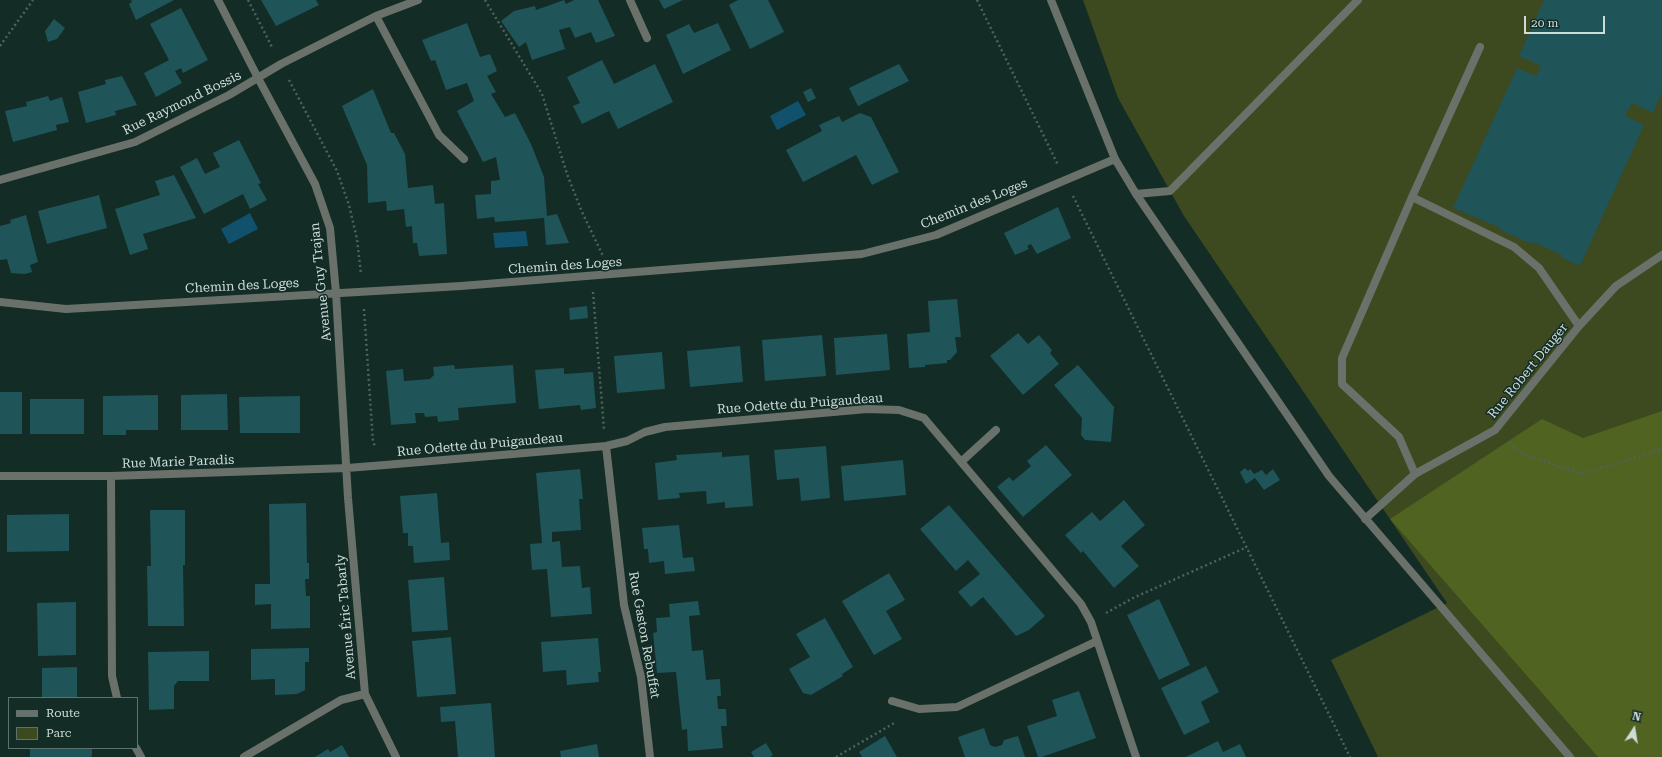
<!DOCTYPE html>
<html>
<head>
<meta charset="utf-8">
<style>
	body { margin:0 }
	#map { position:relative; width:1662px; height:757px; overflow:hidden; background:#132c26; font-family:"Roboto Serif",serif }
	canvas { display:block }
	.legend { position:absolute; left:8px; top:697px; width:130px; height:52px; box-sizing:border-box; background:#132c26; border:1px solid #5d726d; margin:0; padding:5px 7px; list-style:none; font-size:12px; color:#cddcd8 }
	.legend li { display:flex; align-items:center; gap:8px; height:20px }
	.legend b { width:20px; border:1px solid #5d726d }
	.north { position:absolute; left:1614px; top:709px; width:40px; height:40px; -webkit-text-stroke:3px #132c26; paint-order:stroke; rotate:12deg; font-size:11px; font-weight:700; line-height:16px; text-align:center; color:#cddcd8 }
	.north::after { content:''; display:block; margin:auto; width:14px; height:18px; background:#cddcd8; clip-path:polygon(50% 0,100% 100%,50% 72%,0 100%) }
	.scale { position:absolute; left:1524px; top:16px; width:81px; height:18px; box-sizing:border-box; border:2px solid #cddcd8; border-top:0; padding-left:5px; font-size:12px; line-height:14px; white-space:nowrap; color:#cddcd8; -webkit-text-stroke:3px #132c26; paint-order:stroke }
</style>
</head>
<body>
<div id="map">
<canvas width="1662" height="757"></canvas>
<ul class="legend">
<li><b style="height:5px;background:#69716a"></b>Route</li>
<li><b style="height:11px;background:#3d491e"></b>Parc</li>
</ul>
<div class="north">N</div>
<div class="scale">20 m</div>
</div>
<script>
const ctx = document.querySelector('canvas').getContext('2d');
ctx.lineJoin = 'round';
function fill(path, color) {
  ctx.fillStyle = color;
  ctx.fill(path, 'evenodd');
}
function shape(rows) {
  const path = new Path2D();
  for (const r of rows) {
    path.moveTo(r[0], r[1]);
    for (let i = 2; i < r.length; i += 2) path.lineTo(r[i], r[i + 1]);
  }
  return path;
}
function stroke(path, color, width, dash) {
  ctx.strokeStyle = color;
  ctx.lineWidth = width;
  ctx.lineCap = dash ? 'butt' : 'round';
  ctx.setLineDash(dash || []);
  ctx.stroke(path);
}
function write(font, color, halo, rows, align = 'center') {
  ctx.font = font + ' "Roboto Serif",serif';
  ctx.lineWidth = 3;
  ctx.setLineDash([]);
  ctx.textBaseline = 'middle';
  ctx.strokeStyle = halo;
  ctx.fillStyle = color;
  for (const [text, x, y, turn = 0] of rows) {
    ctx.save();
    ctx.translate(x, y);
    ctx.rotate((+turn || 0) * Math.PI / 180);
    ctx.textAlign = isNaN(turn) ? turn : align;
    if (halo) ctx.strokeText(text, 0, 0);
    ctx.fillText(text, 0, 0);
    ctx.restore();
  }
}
fill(shape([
	[1083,0,1662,0,1662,757,1378,757,1331,660,1447,603,1184,216,1118,98]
]), '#3d491e');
fill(shape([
	[1662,411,1662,757,1598,757,1390,519,1542,419,1583,438]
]), '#516321');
fill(shape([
	[798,101,806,115,777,130,770,116],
	[250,213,258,229,229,244,221,229],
	[526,231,528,246,495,248,493,233]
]), '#11516b');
fill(shape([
	[131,0,174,0,136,20,129,4,132,2],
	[261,0,316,0,319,5,276,26],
	[564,0,566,4,574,0,598,0,615,36,596,43,591,32,575,38,570,27,559,30,565,49,532,60,526,42,519,47,501,21,514,11,535,6,536,10],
	[659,0,683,0,664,9],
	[738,0,768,0,784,32,750,49,729,5],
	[1544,0,1662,0,1662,92,1653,113,1632,103,1625,116,1644,125,1580,266,1561,257,1562,255,1533,242,1532,244,1500,230,1501,228,1453,208,1517,68,1536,76,1541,66,1519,56],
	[181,8,208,60,183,73,181,68,175,71,182,83,156,97,144,73,169,60,150,24],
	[54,19,65,28,57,39,48,42,45,31],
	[467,23,480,57,490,54,497,71,487,76,496,92,491,94,505,117,515,113,531,144,544,177,547,216,557,214,569,243,546,245,544,218,495,222,494,217,477,219,475,195,491,194,491,181,500,180,496,157,483,162,457,111,474,101,467,83,446,90,435,60,431,61,422,40],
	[718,23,731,50,683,74,666,35,689,24,694,33],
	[602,60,614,84,655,64,673,102,618,129,609,111,582,124,573,106,580,103,567,77],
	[899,64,909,81,858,106,849,88],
	[122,76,137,105,115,111,116,115,86,123,78,92,106,84,105,80],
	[811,88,816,98,808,102,803,92],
	[373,89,391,133,394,133,405,154,408,188,433,185,435,204,444,203,447,254,419,256,417,243,413,243,412,226,406,227,404,209,387,211,386,201,368,203,367,165,342,106],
	[48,96,50,101,62,97,69,122,56,125,57,130,13,142,5,111,27,106,26,102],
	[860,113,871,117,899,172,872,185,856,155,803,182,786,150,822,131,819,125,839,116,842,122],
	[239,140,261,183,258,184,267,200,250,209,243,194,204,214,180,167,197,158,205,174,220,167,213,153],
	[174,175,196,218,143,234,148,249,130,255,115,209,160,195,155,181],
	[99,195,107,228,47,244,38,211],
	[1058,207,1071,238,1037,254,1031,244,1027,246,1029,249,1015,255,1004,233],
	[26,215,38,262,30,265,32,272,25,274,11,273,7,259,0,260,0,226,11,223,10,220],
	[957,299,961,337,955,337,957,352,950,360,947,360,947,363,925,365,925,367,909,368,907,334,930,332,928,301],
	[587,306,588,318,570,320,569,308],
	[1018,333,1028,344,1039,335,1052,350,1050,353,1059,364,1023,395,990,356],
	[887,334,890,370,836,375,834,338],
	[822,335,826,376,765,381,762,340],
	[740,346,743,382,690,387,687,351],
	[662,352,665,389,617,393,614,356],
	[454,365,455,369,513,365,516,403,458,408,459,420,438,422,437,416,425,417,424,413,415,413,416,423,391,425,386,371,403,369,404,381,430,379,434,375,433,367],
	[1078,365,1114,407,1111,442,1085,440,1081,435,1082,418,1054,385],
	[564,368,564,374,593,372,596,408,581,410,580,405,539,409,535,370],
	[0,392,22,392,22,434,0,434],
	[227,394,228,430,181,430,181,395],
	[158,395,158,430,126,430,126,435,103,435,103,396],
	[300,396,300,433,240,433,239,397],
	[30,399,84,399,84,434,30,434],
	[1046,445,1072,475,1023,517,997,487,1009,477,1013,481,1024,472,1031,466,1027,461],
	[826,446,830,498,801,501,799,478,777,480,774,450],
	[722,452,722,457,749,455,753,506,725,508,725,502,707,504,706,491,679,493,680,498,658,500,655,463,677,460,676,455],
	[903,460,906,495,844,501,841,466],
	[1245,468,1248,471,1250,469,1254,474,1262,470,1266,475,1273,469,1280,480,1264,490,1255,478,1246,484,1240,472],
	[580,469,583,499,579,499,581,530,552,532,552,542,560,541,562,567,580,566,582,588,590,587,592,614,551,617,547,569,532,570,530,544,542,543,536,473],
	[437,493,441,543,449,542,450,560,414,563,413,546,408,546,408,533,403,533,400,496],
	[1124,500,1145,525,1121,546,1139,566,1114,588,1083,551,1081,553,1065,535,1092,512,1100,521],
	[306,503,307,563,309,563,309,579,305,579,306,596,310,596,310,628,271,629,271,604,255,605,255,584,270,584,269,504],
	[949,505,1045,616,1029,630,1016,636,983,597,971,607,958,592,980,574,968,560,956,571,920,529],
	[150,510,185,510,185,565,183,565,184,626,148,626,147,566,151,566],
	[69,514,69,551,7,552,7,515],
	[679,525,683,558,693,557,695,571,665,574,664,561,649,563,648,549,644,549,642,528],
	[889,573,905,600,886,611,902,639,874,655,842,601],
	[444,577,448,630,412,632,408,580],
	[1159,599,1190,665,1159,680,1127,615],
	[698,601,700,615,689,616,692,651,703,650,706,680,720,679,721,696,717,696,718,709,726,709,727,726,721,726,723,748,688,751,687,729,682,730,676,672,657,673,653,633,657,632,656,618,670,617,669,604],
	[76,602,76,655,38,656,37,603],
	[825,618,853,667,842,674,843,676,811,695,803,693,789,669,810,657,796,634],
	[451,637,456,694,417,697,412,641],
	[598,638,601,672,598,672,599,682,567,685,566,670,543,672,541,642],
	[309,648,309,662,305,662,305,690,297,694,275,695,275,679,251,680,251,649],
	[209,651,209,681,178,681,174,686,174,709,149,710,148,652],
	[1206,666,1219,692,1201,702,1210,722,1184,735,1161,688],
	[77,667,77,698,42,698,42,668],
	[1079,691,1096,738,1042,757,1038,757,1027,726,1057,716,1052,700],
	[491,703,495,757,458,757,455,721,441,722,440,707],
	[984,728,990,745,995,747,1002,745,1004,740,1018,736,1025,757,965,757,958,737],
	[885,736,897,757,862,757,859,752],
	[1218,741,1223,752,1240,744,1246,757,1186,757],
	[766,743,773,755,770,757,754,757,751,752],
	[597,744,599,757,561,757,560,751],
	[342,745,349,757,315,757,328,749,330,752],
	[30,748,92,748,92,756,90,757,30,757]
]), '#1f5459');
stroke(shape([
	[248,0,273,49],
	[485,0,542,94,567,174,582,212,603,256],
	[977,0,1058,165],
	[0,46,33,0],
	[289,80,337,171,349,205,357,239,361,274],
	[1073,196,1350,757],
	[593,292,604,429],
	[364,309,373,442,376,448],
	[1509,442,1522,453,1580,474,1649,454,1662,448],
	[1106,613,1133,598,1247,547],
	[836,757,896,722]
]), '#4d635d', 2.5, [2, 3]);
stroke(shape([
	[1412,197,1514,247,1539,268,1579,326],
	[1415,474,1399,437,1342,384,1342,358,1412,197,1480,47]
]), '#69716a', 8);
stroke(shape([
	[218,0,258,78,315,184,330,228,336,293,348,498,365,694,396,757],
	[630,0,647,38],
	[1051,0,1115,159,1136,194,1329,476,1570,757],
	[376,16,439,135,464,159],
	[0,180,135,142,229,95,281,64,376,16,418,0],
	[1136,194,1170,191,1358,0],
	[0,302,66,309,461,286,862,254,936,235,1115,159],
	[606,446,624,605,641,677,650,757],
	[961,462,996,430],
	[0,476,111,476],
	[1365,519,1415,474,1495,430,1579,326,1616,286,1662,255],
	[117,698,112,676,111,476,347,468,385,465,606,446,627,441,645,432,665,427,867,409,899,410,924,418,1081,604,1091,622,1136,757],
	[892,701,919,709,957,707,1097,641],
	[136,748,141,757],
	[244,757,341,700,365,694]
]), '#69716a', 8);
write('13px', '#cddcd8', '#132c26', [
	["Rue Raymond Bossis",182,103,-26],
	["Chemin des Loges",974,204,-22],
	["Chemin des Loges",565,266,-4],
	["Avenue Guy Trajan",321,282,-96],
	["Chemin des Loges",242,286,-3],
	["Rue Robert Dauger",1528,371,-51],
	["Rue Odette du Puigaudeau",800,404,-4],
	["Rue Odette du Puigaudeau",480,445,-5],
	["Rue Marie Paradis",178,462,-2],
	["Avenue Éric Tabarly",346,617,-95],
	["Rue Gaston Rebuffat",644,635,80]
]);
</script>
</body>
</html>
